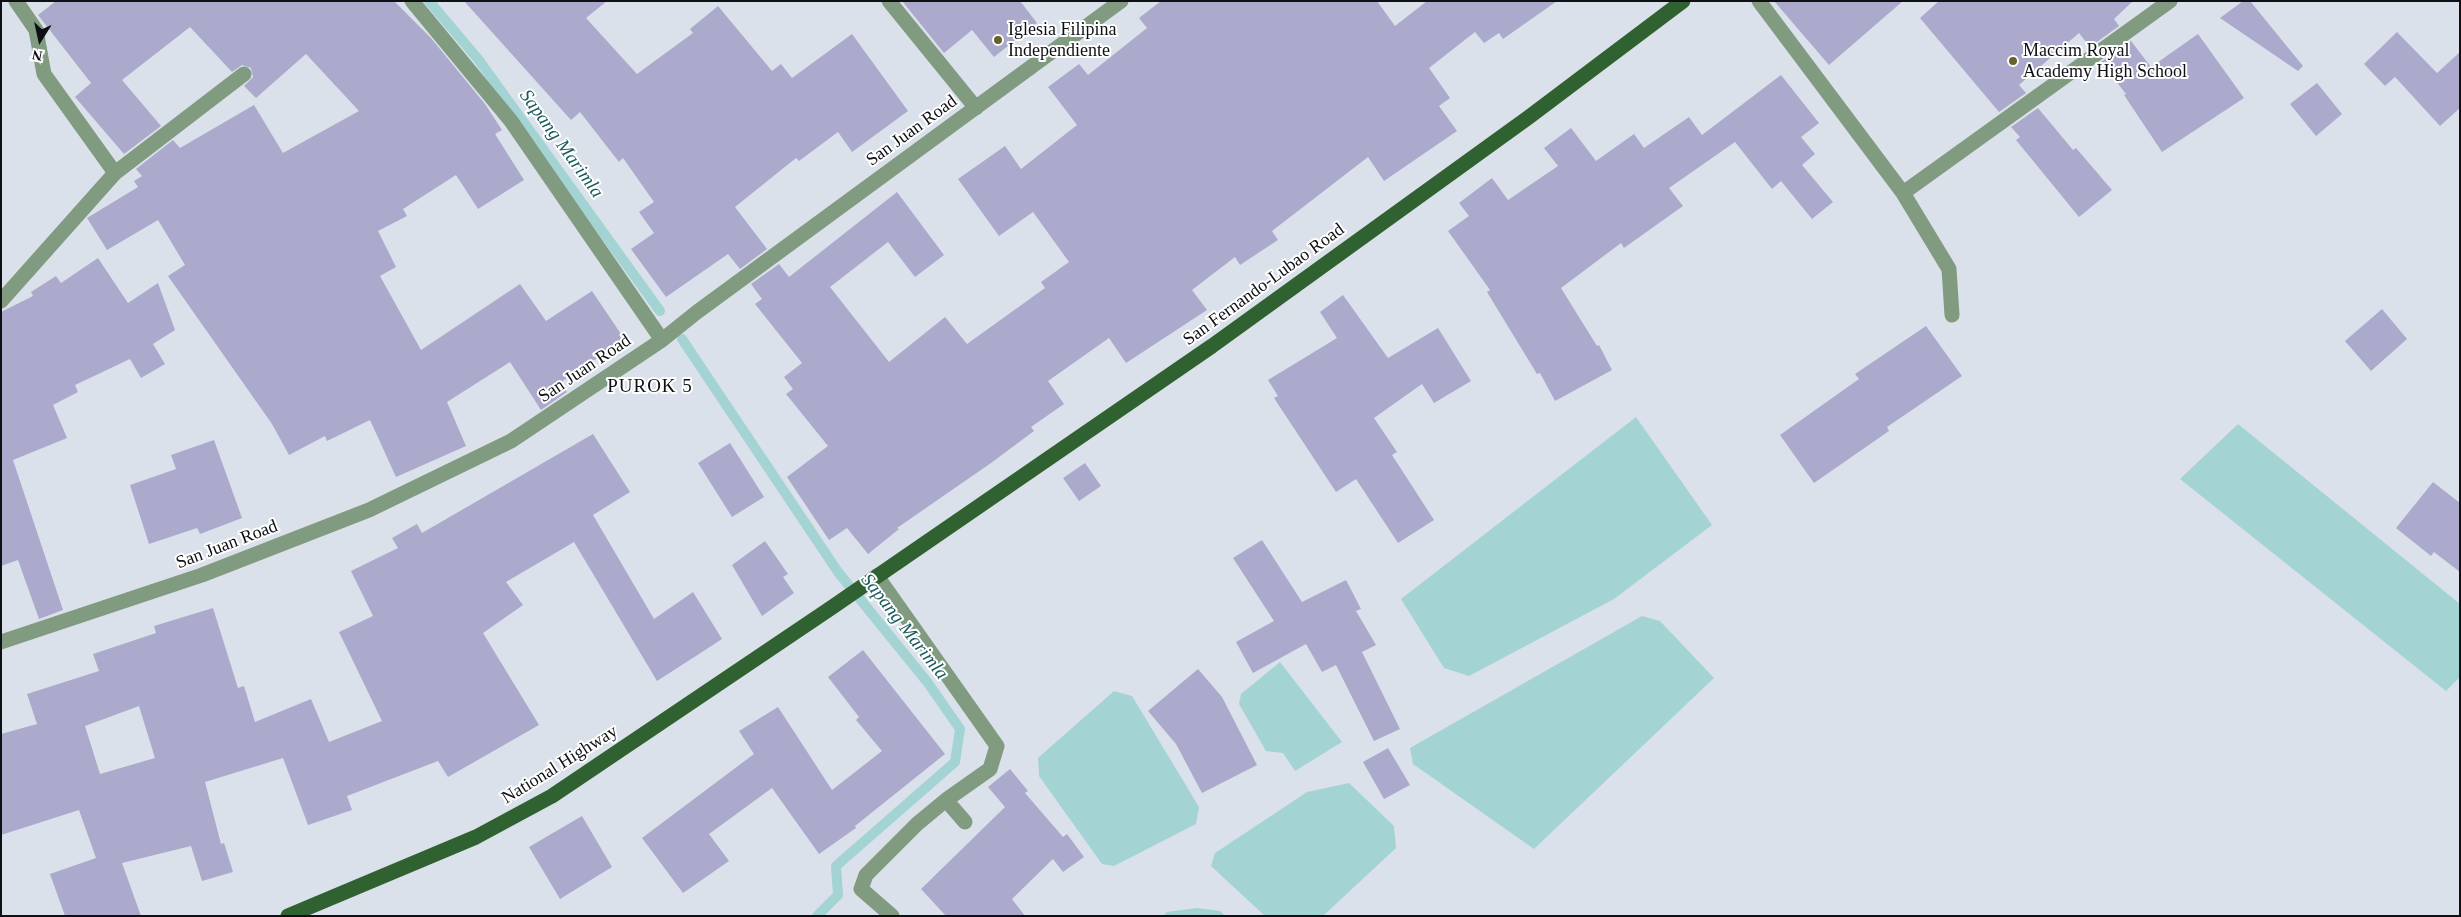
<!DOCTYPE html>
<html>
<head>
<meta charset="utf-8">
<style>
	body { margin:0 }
	#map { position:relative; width:2461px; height:917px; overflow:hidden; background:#dae1eb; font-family:"Times New Roman",serif }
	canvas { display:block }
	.frame { position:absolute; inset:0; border:2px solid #0e1014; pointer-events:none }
	.north { position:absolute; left:15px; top:15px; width:50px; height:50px; -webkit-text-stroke:4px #fff; paint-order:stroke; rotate:190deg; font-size:14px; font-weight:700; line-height:20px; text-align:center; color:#0e1014 }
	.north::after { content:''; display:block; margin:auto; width:18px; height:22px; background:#0e1014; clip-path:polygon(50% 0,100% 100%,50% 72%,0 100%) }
</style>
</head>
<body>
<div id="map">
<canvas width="2461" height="917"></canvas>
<div class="frame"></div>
<div class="north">N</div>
</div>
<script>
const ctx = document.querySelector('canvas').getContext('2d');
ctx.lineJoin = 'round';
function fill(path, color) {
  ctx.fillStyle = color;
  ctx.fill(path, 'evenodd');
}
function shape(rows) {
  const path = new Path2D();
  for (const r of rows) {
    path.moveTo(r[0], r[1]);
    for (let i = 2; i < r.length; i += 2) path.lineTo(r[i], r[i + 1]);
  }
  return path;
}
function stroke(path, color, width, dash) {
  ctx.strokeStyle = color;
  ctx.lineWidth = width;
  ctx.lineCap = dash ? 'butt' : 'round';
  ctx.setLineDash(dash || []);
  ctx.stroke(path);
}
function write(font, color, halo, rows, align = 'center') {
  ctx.font = font + ' "Times New Roman",serif';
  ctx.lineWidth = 4;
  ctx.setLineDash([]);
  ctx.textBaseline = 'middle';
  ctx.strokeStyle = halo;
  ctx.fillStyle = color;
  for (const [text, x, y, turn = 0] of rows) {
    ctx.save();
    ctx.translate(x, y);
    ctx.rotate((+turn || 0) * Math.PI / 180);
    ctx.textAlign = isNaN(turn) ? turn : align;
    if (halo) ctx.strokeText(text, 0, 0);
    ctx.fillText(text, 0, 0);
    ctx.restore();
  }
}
fill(shape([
	[1636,417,1712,525,1614,599,1469,676,1444,668,1401,599],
	[2238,424,2460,604,2460,677,2446,691,2180,479],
	[1642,616,1660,621,1714,678,1534,849,1413,764,1410,748],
	[1280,662,1342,742,1295,771,1283,753,1266,751,1239,704,1241,694],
	[1114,691,1132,696,1199,807,1196,824,1114,866,1102,864,1039,776,1038,758],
	[1349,783,1394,826,1396,848,1323,916,1265,916,1211,866,1215,853,1307,792],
	[1197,908,1220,911,1225,916,1163,916,1167,912]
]), '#a4d3d3');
stroke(shape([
	[429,1,478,59,660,311],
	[682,339,838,572,928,683,960,729,955,762,836,866,838,895,817,916]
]), '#a4d3d3', 10);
fill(shape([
	[56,1,394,1,431,38,485,104,502,130,495,134,524,180,478,209,456,175,403,209,407,216,378,231,396,267,380,276,421,350,520,284,546,321,592,291,625,340,561,382,567,392,541,410,510,362,447,402,466,446,396,477,370,420,327,441,325,436,289,455,272,424,168,276,185,265,158,220,107,250,87,218,138,187,134,181,142,176,136,169,173,140,180,148,254,105,283,153,359,111,306,54,256,98,244,86,253,77,251,68,242,65,232,72,190,27,122,80,161,126,124,154,75,97,91,83,38,15],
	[464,1,607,1,586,18,637,74,693,33,690,29,718,6,772,71,781,64,792,78,852,34,908,111,852,152,838,132,799,161,796,158,735,207,767,249,740,269,728,254,666,297,631,249,654,233,639,212,654,202,623,158,619,162,580,112,571,120],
	[902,1,1020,1,1037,23,994,57,972,30,944,53],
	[1161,1,1377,1,1395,26,1427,1,1557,1,1503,39,1499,33,1484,43,1475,32,1429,68,1450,98,1439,106,1457,131,1384,181,1368,157,1272,231,1278,240,1240,265,1235,257,1192,290,1207,310,1126,363,1109,338,1048,381,1064,404,1031,427,1034,431,991,463,897,528,899,529,868,554,847,528,829,540,787,477,828,446,786,394,793,389,784,377,802,363,755,304,762,299,751,284,779,264,789,277,897,192,944,255,915,277,888,242,830,287,889,362,945,317,967,344,1045,288,1041,282,1069,262,1033,212,999,236,958,179,1005,146,1021,169,1077,125,1048,87,1079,64,1088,75,1147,28,1139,18],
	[1774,1,1903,1,1829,65],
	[1939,1,2133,1,2114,19,2119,26,2090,47,2079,33,2019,85,2026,93,1999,112,1920,18],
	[2243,1,2250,1,2303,66,2298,71,2220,18],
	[2397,32,2437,73,2460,52,2460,108,2440,126,2395,77,2385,86,2364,64],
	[2198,34,2244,98,2162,152,2124,95,2126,94,2101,62,2131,41,2151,67],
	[1781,75,1819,123,1801,137,1815,154,1802,165,1833,202,1812,219,1781,181,1772,189,1735,142,1669,188,1683,206,1624,248,1621,243,1561,288,1597,346,1599,345,1612,370,1555,401,1540,373,1537,374,1487,292,1490,290,1448,231,1469,216,1459,203,1492,178,1508,200,1558,166,1544,148,1571,128,1596,161,1634,134,1644,148,1689,117,1702,135],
	[2317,83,2342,114,2316,136,2290,104],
	[2038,108,2073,150,2076,148,2112,190,2079,217,2016,140,2020,137,2011,127],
	[98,258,128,303,158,283,175,330,153,344,165,364,141,378,130,359,75,385,78,392,53,405,67,438,13,460,63,610,39,619,18,560,1,566,1,312,33,296,31,292,56,276,61,283],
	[1343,295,1388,358,1438,328,1471,381,1434,403,1422,384,1374,418,1397,452,1392,455,1434,520,1398,543,1356,479,1336,492,1274,398,1278,396,1268,380,1337,338,1320,312],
	[2382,309,2407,339,2371,371,2345,341],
	[1926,326,1962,376,1887,427,1889,431,1814,483,1780,435,1859,379,1855,374],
	[593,434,630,492,593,515,654,619,693,592,722,639,699,654,657,681,574,542,506,582,523,605,483,633,539,725,448,777,438,761,347,796,352,810,308,825,283,758,205,782,221,844,224,843,233,872,202,881,191,846,122,863,141,916,65,916,50,874,96,858,79,810,1,835,1,734,37,724,27,694,99,671,93,654,156,633,154,626,213,608,238,688,244,686,255,722,311,699,329,742,382,721,339,632,373,616,351,571,398,548,392,538,417,524,422,533],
	[139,706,155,758,100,774,85,726],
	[214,440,242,518,200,534,197,528,149,544,130,485,176,469,171,455],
	[730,443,764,497,732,517,698,463],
	[1085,463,1101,486,1079,501,1063,478],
	[2433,482,2460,503,2460,572,2434,552,2431,556,2396,528],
	[1262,540,1302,602,1346,580,1361,609,1356,611,1376,645,1362,652,1400,729,1374,741,1336,665,1322,672,1306,644,1253,673,1236,642,1274,621,1233,558],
	[765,541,788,574,783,577,794,593,762,616,732,565],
	[863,650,945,754,855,826,856,828,819,854,772,788,709,834,729,861,683,893,642,838,754,754,739,731,778,707,832,790,882,751,856,720,859,717,828,677],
	[1198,669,1222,697,1257,765,1202,793,1176,744,1148,711],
	[1388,748,1410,785,1384,799,1363,762],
	[1010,769,1028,791,1025,793,1063,837,1067,834,1084,857,1063,872,1053,859,1012,899,1025,916,946,916,921,889,1005,807,988,787],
	[582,816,612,867,560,899,529,847]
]), '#abaacc');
stroke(shape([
	[16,1,36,30,44,74,115,173],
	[412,1,511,121,662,340],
	[889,1,976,108],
	[1759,1,1903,193,1949,269,1952,315],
	[1903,193,2170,1],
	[1,301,115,173,244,74],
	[877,576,997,746,990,769,946,800,917,824,866,875,861,889,892,916],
	[1,642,202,575,369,510,511,441,662,340,697,312,1121,1],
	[946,800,965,822]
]), '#819b80', 15);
stroke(shape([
	[288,916,476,837,552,796,831,608,1212,346,1529,117,1683,1]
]), '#306131', 15);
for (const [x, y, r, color] of [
	[998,40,5,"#68612d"],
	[2013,61,5,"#68612d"]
]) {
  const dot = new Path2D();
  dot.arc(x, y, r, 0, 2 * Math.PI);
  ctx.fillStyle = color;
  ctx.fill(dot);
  stroke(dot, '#fff', 2);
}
write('18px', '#0e1014', '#fff', [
	["Iglesia Filipina",1008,30],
	["Independiente",1008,51],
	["Maccim Royal",2023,51],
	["Academy High School",2023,72]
], 'left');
write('18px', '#0e1014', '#fff', [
	["San Juan Road",912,131,-36],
	["San Fernando-Lubao Road",1264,285,-36],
	["San Juan Road",585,369,-34],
	["San Juan Road",227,545,-21],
	["National Highway",560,765,-32]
]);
write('italic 19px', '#1b5b5c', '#fff', [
	["Sapang Marimla",561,144,54],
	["Sapang Marimla",904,627,52]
]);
ctx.letterSpacing = '1px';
write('19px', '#0e1014', '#fff', [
	["PUROK 5",650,387]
]);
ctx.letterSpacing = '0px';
</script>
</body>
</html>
